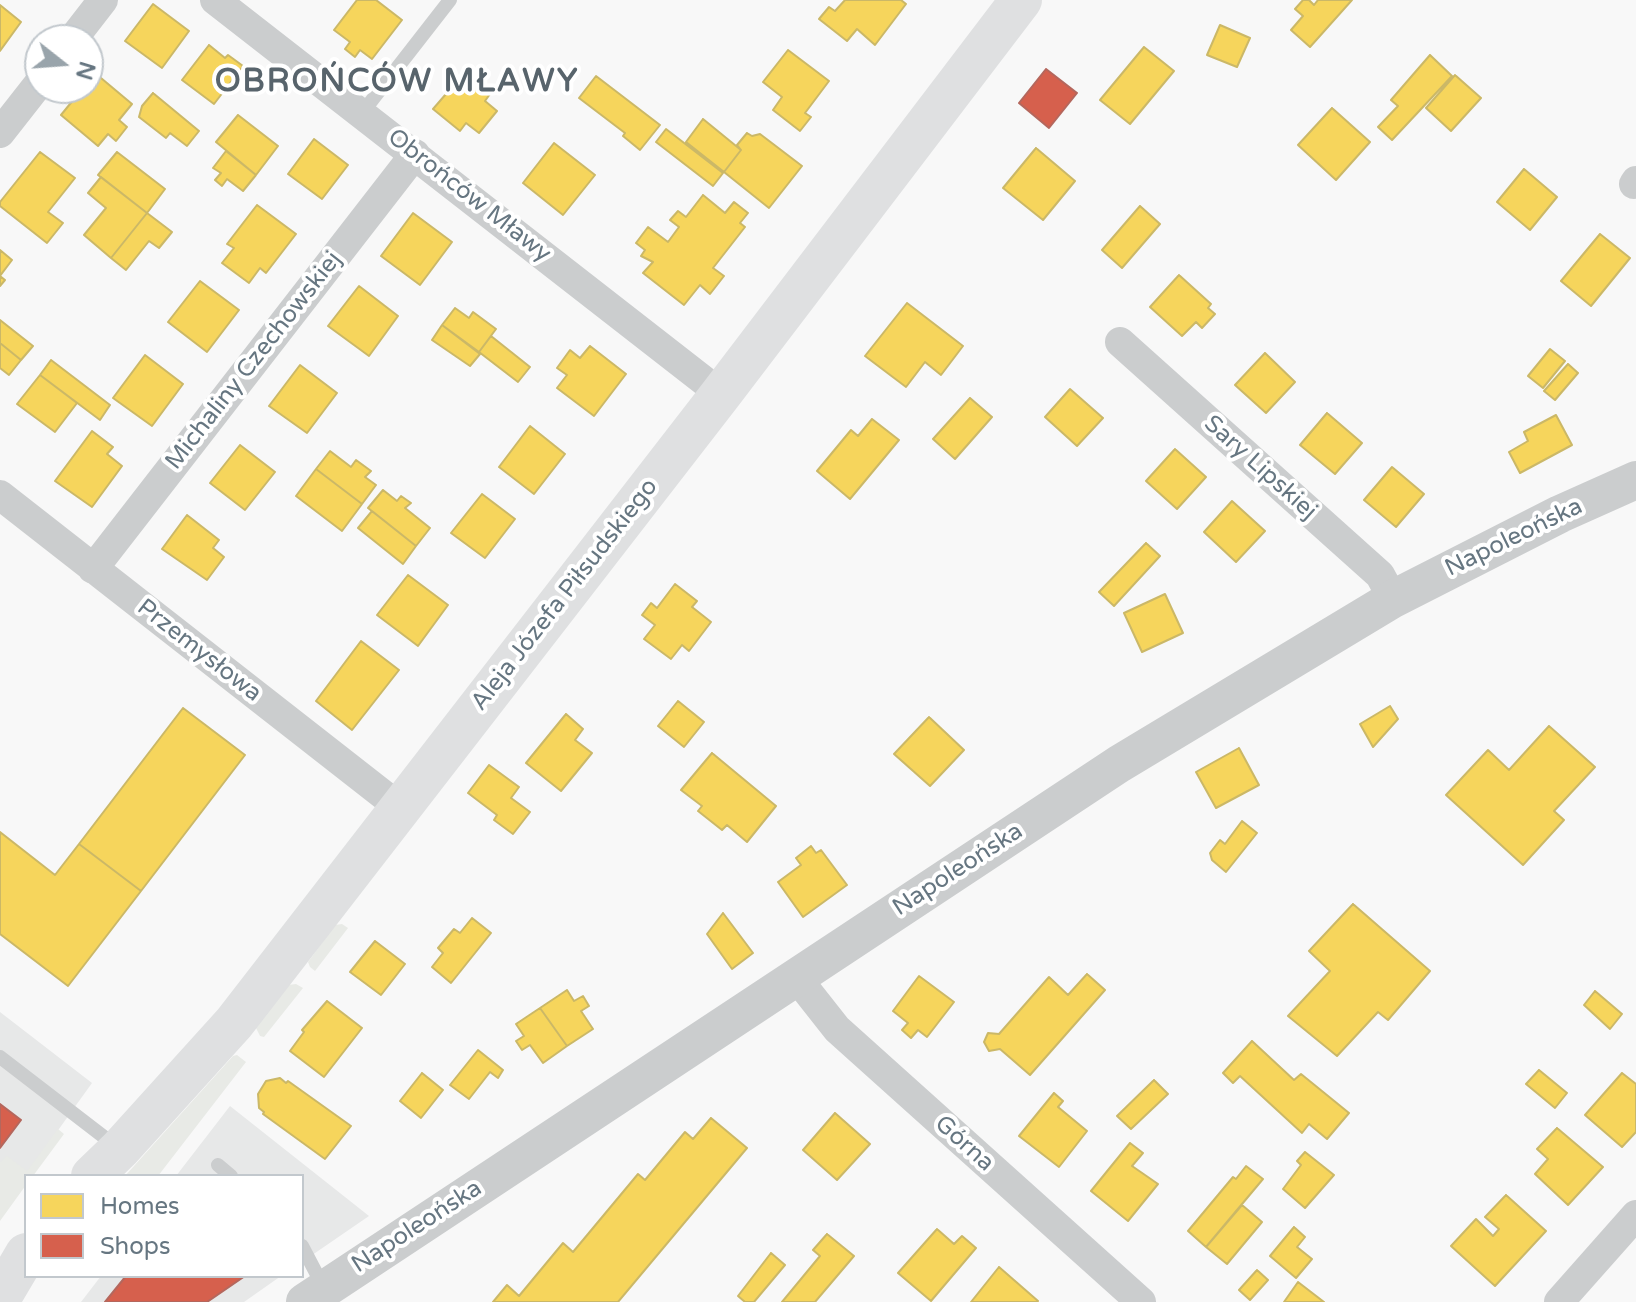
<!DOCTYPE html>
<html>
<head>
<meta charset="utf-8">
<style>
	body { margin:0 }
	#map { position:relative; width:1636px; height:1302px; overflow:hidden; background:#f8f8f8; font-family:"Varela Round",sans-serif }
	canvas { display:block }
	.legend { position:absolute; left:24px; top:1174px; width:280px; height:104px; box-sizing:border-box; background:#fff; border:2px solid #c2c8cd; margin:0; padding:10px 14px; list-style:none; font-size:24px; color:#667681 }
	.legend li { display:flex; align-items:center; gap:16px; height:40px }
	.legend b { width:40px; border:2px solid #c2c8cd }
	.north { position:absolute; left:24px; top:24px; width:80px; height:80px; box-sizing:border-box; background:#fff; border:2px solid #c2c8cd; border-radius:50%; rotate:107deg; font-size:22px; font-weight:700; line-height:32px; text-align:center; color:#667681 }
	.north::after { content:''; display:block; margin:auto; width:28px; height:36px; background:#99a4ab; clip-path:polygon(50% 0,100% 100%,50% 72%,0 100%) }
</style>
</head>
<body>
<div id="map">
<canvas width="1636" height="1302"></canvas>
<ul class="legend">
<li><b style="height:22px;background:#f6d55c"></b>Homes</li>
<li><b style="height:22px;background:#d6604d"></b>Shops</li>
</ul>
<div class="north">N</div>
</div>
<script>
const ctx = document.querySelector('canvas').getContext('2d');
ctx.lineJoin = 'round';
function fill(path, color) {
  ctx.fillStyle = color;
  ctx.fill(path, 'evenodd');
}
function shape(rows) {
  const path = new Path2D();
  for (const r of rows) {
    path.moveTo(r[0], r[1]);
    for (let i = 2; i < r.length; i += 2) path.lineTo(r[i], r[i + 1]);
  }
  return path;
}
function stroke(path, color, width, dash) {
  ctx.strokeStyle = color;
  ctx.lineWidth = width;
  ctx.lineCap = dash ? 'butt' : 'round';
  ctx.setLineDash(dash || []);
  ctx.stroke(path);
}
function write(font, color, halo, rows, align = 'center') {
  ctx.font = font + ' "Varela Round",sans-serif';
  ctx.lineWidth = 8;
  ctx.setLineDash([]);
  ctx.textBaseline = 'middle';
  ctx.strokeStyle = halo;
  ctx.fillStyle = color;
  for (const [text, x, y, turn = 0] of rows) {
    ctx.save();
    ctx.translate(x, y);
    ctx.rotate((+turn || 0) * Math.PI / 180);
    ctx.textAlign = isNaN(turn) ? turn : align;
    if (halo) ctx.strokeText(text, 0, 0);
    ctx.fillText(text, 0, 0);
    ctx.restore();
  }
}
fill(shape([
	[0,1012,92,1083,0,1211],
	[230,1106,369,1216,302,1262,302,1176,176,1176],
	[101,1276,281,1276,244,1302,81,1302]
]), '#e7e8e8');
fill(shape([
	[342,924,348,928,315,971,310,967,308,962,335,925],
	[296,984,303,988,264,1037,260,1036,256,1028,288,985],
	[237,1055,246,1062,158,1176,125,1176,233,1056],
	[58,1129,64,1134,33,1176,26,1176,26,1185,0,1221,0,1162,7,1156,27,1171]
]), '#e8eae6');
const homes = shape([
	[357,0,376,0,402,20,372,59,360,50,355,57,345,49,350,42,334,30,357,0],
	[845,0,901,0,906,4,875,45,857,29,847,41,819,19,829,7,835,11,845,0],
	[1303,0,1309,0,1314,5,1318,0,1352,0,1310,47,1291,30,1303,16,1295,9,1303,0],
	[153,4,189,31,162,68,125,41,153,4],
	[0,5,21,22,0,51,0,5],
	[1220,25,1250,38,1237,67,1207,55,1220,25],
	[209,45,225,58,228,55,243,66,214,104,182,80,209,45],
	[1144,47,1174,71,1130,124,1100,100,1144,47],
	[788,50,829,81,805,113,811,117,800,131,773,110,782,97,763,82,788,50],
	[1430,55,1452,76,1392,140,1378,127,1398,106,1391,100,1430,55],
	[465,72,490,94,485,101,497,111,479,133,466,123,460,131,433,109,465,72],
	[95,73,132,104,119,120,127,127,116,141,108,134,98,146,61,115,83,88,88,88,88,82,95,73],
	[1455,75,1481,98,1451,131,1426,108,1455,75],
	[596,76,660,125,640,150,623,136,625,133,579,98,596,76],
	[153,93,199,131,187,146,170,133,166,138,139,117,142,106,153,93],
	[1332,108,1370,142,1336,180,1298,145,1332,108],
	[238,115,278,146,256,175,216,142,238,115],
	[703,119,741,150,724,172,686,142,703,119],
	[666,129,723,173,713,186,656,142,666,129],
	[747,133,752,136,760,134,802,166,769,208,724,172,741,150,737,145,747,133],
	[314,139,348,165,322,199,288,174,314,139],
	[554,143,595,175,563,215,523,183,554,143],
	[1036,148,1075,181,1043,220,1003,188,1036,148],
	[226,151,256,175,243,191,227,179,222,186,215,180,221,173,213,168,226,151],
	[40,152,75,178,48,212,63,223,47,243,0,206,0,202,40,152],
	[117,152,165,189,147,213,98,175,117,152],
	[1524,169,1557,197,1530,230,1497,202,1524,169],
	[101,177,147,213,111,258,84,235,106,208,88,193,101,177],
	[703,195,725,213,734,202,748,213,740,223,745,227,713,268,724,276,710,294,700,285,684,305,643,273,653,262,641,256,645,250,636,243,648,227,668,242,679,227,670,220,678,211,686,217,703,195],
	[257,205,296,234,266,273,260,268,249,283,222,263,234,248,227,244,257,205],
	[1140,206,1160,224,1122,268,1102,250,1140,206],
	[147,213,172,232,159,248,149,241,126,270,111,258,147,213],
	[413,213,452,242,420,285,381,256,413,213],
	[1600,234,1630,258,1591,306,1561,281,1600,234],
	[0,250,12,260,0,276,5,280,0,286,0,250],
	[1179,275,1211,304,1208,308,1215,314,1202,328,1196,322,1182,336,1150,307,1179,275],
	[200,281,239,310,207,352,168,322,200,281],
	[359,286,398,316,369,356,328,326,359,286],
	[907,303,963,346,941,375,925,362,906,387,865,356,907,303],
	[455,308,469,318,473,312,496,329,479,352,442,325,455,308],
	[0,320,33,346,21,360,0,343,0,320],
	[442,325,480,354,470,366,432,340,442,325],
	[491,336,530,367,518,382,479,352,491,336],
	[0,343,21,360,9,375,0,368,0,343],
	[590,346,626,374,594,416,557,388,567,375,557,368,570,350,580,358,590,346],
	[1550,349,1565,361,1543,388,1528,376,1550,349],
	[1265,353,1295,382,1266,413,1235,385,1265,353],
	[145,355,183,384,152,426,113,398,145,355],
	[51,360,110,405,100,420,40,375,51,360],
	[1568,364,1578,373,1555,400,1544,391,1568,364],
	[300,365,337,393,307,433,269,406,300,365],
	[40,375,77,403,55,432,17,404,40,375],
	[1070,389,1103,418,1077,446,1045,417,1070,389],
	[970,398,992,417,955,459,933,439,970,398],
	[1327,413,1362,443,1335,474,1300,445,1327,413],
	[1556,415,1572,445,1520,473,1509,452,1528,441,1524,432,1556,415],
	[872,419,899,440,850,499,817,471,851,430,858,436,872,419],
	[530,426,565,454,534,494,499,467,530,426],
	[92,431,113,447,107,454,122,466,92,507,55,481,92,431],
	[240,445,275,472,245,510,210,483,240,445],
	[1175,449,1206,477,1177,509,1146,481,1175,449],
	[330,451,351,467,356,460,371,471,365,477,376,485,362,504,316,469,330,451],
	[1392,467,1424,494,1396,527,1364,500,1392,467],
	[316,469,362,504,342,531,296,496,316,469],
	[383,490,397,501,401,496,411,503,405,508,430,528,416,546,368,508,383,490],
	[482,494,515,519,485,558,451,533,482,494],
	[1232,501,1265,531,1236,562,1204,532,1232,501],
	[372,511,416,546,403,564,358,528,372,511],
	[187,515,219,540,213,548,224,557,207,580,162,549,187,515],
	[1146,543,1160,556,1114,606,1099,592,1146,543],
	[408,575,448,605,418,646,377,615,408,575],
	[675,584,697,601,692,607,711,622,689,651,682,645,671,659,644,639,655,625,642,615,651,603,657,608,675,584],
	[1165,594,1183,633,1142,652,1124,613,1165,594],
	[361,641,399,670,352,730,316,701,361,641],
	[678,701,704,722,684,747,658,726,678,701],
	[1390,706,1398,719,1373,747,1360,724,1390,706],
	[183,708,245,755,141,891,79,844,183,708],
	[566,714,583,729,575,740,592,753,561,791,526,763,566,714],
	[929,717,964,750,930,786,894,754,929,717],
	[1549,726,1595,767,1554,811,1564,820,1523,865,1446,795,1488,750,1509,770,1549,726],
	[1239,748,1259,785,1216,808,1196,772,1239,748],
	[712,753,776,806,747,842,727,825,722,830,698,811,702,806,681,790,712,753],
	[489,765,519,787,511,798,530,812,513,834,494,820,497,815,468,793,489,765],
	[1242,821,1257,833,1226,872,1212,860,1210,853,1220,840,1225,844,1242,821],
	[0,832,55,875,79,844,141,891,68,986,0,934,0,832],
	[811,846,816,853,821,850,847,885,803,917,778,882,801,865,796,858,811,846],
	[1353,904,1430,971,1388,1020,1378,1012,1337,1056,1288,1016,1330,971,1309,951,1353,904],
	[723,913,753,953,732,969,707,934,723,913],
	[472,918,491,933,451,983,432,967,443,953,438,948,454,929,460,933,472,918],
	[375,941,405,964,381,995,350,972,375,941],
	[1087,974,1105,990,1030,1075,1000,1049,989,1051,984,1042,988,1033,999,1034,1049,977,1068,995,1087,974],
	[919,976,954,1002,927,1037,918,1030,911,1038,902,1030,908,1023,893,1011,919,976],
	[567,990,574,1001,583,996,589,1006,581,1011,593,1029,567,1046,540,1008,567,990],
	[1595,991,1622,1014,1610,1029,1584,1005,1595,991],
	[327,1001,362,1028,324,1077,290,1051,304,1032,302,1030,327,1001],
	[540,1008,567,1046,543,1063,530,1045,522,1050,516,1041,524,1036,516,1024,540,1008],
	[1252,1041,1294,1080,1301,1074,1349,1113,1327,1139,1309,1124,1302,1133,1240,1076,1233,1083,1223,1073,1252,1041],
	[478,1050,503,1070,498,1078,490,1072,469,1099,450,1085,478,1050],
	[1539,1070,1567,1093,1555,1108,1526,1084,1539,1070],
	[422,1073,443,1090,421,1118,400,1101,422,1073],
	[1622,1073,1636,1084,1636,1132,1622,1147,1585,1115,1622,1073],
	[280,1078,286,1083,288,1081,351,1126,325,1159,263,1114,264,1112,259,1108,258,1094,266,1081,280,1078],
	[1154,1080,1168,1094,1131,1129,1117,1116,1154,1080],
	[1054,1093,1063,1101,1058,1107,1087,1131,1059,1167,1019,1136,1054,1093],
	[835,1113,870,1144,837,1180,803,1150,835,1113],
	[711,1118,747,1148,618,1302,493,1302,507,1285,519,1296,563,1243,573,1252,638,1174,645,1180,685,1132,693,1139,711,1118],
	[1557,1128,1603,1167,1568,1205,1535,1174,1548,1159,1537,1149,1557,1128],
	[1130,1143,1143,1153,1132,1166,1158,1184,1128,1221,1091,1191,1130,1143],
	[1305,1152,1334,1175,1305,1208,1283,1189,1301,1165,1297,1161,1305,1152],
	[1246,1166,1263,1179,1206,1247,1188,1231,1233,1177,1236,1179,1246,1166],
	[1506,1195,1546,1231,1495,1286,1451,1246,1476,1219,1493,1236,1499,1229,1485,1217,1506,1195],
	[1242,1205,1262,1222,1227,1264,1206,1247,1242,1205],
	[1294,1227,1305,1237,1297,1247,1312,1259,1296,1278,1270,1256,1294,1227],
	[937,1229,954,1244,962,1236,976,1248,931,1301,898,1273,937,1229],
	[827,1234,854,1256,815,1302,782,1302,820,1256,813,1250,827,1234],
	[771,1253,785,1265,754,1302,745,1302,738,1296,771,1253],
	[999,1267,1038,1301,1037,1302,971,1302,999,1267],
	[1257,1270,1268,1280,1250,1300,1239,1290,1257,1270],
	[1298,1282,1324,1302,1284,1302,1298,1282]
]);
fill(homes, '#f6d55c');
stroke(homes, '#cbb867', 2);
const shops = shape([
	[1046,69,1077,93,1049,128,1019,103,1046,69],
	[0,1104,21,1120,0,1148,0,1104],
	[126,1276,245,1276,207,1302,105,1302,126,1276]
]);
fill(shops, '#d6604d');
stroke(shops, '#b4675d', 2);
stroke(shape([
	[362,113,450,0],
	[0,1057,117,1147],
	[218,1165,231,1176],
	[302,1246,324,1288]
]), '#cbcdce', 14);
stroke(shape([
	[215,0,721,394],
	[72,40,103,0],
	[0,133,40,82],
	[1634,184,1636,181],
	[1120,342,1380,575,1393,599],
	[0,495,399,807],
	[93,569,415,154],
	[796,977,837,1029,1141,1302],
	[1559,1302,1636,1215]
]), '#cbcdce', 30);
stroke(shape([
	[305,1302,1119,764,1393,599,1560,514,1636,480]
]), '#cbcdce', 38);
stroke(shape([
	[92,1176,120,1149,234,1023,721,394,1021,0],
	[0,1298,26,1254]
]), '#dfe0e1', 42);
write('24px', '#667681', '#fff', [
	["Obrońców Mławy",469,196,38],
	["Michaliny Czechowskiej",254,361,-52],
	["Sary Lipskiej",1260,468,42],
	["Napoleońska",1514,538,-26],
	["Aleja Józefa Piłsudskiego",565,595,-52],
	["Przemysłowa",199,651,38],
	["Napoleońska",958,870,-33],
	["Górna",964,1144,42],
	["Napoleońska",417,1227,-33]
]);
ctx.letterSpacing = '2px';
write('bold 32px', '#58646c', '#fff', [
	["OBROŃCÓW MŁAWY",397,83]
]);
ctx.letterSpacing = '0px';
</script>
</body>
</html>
